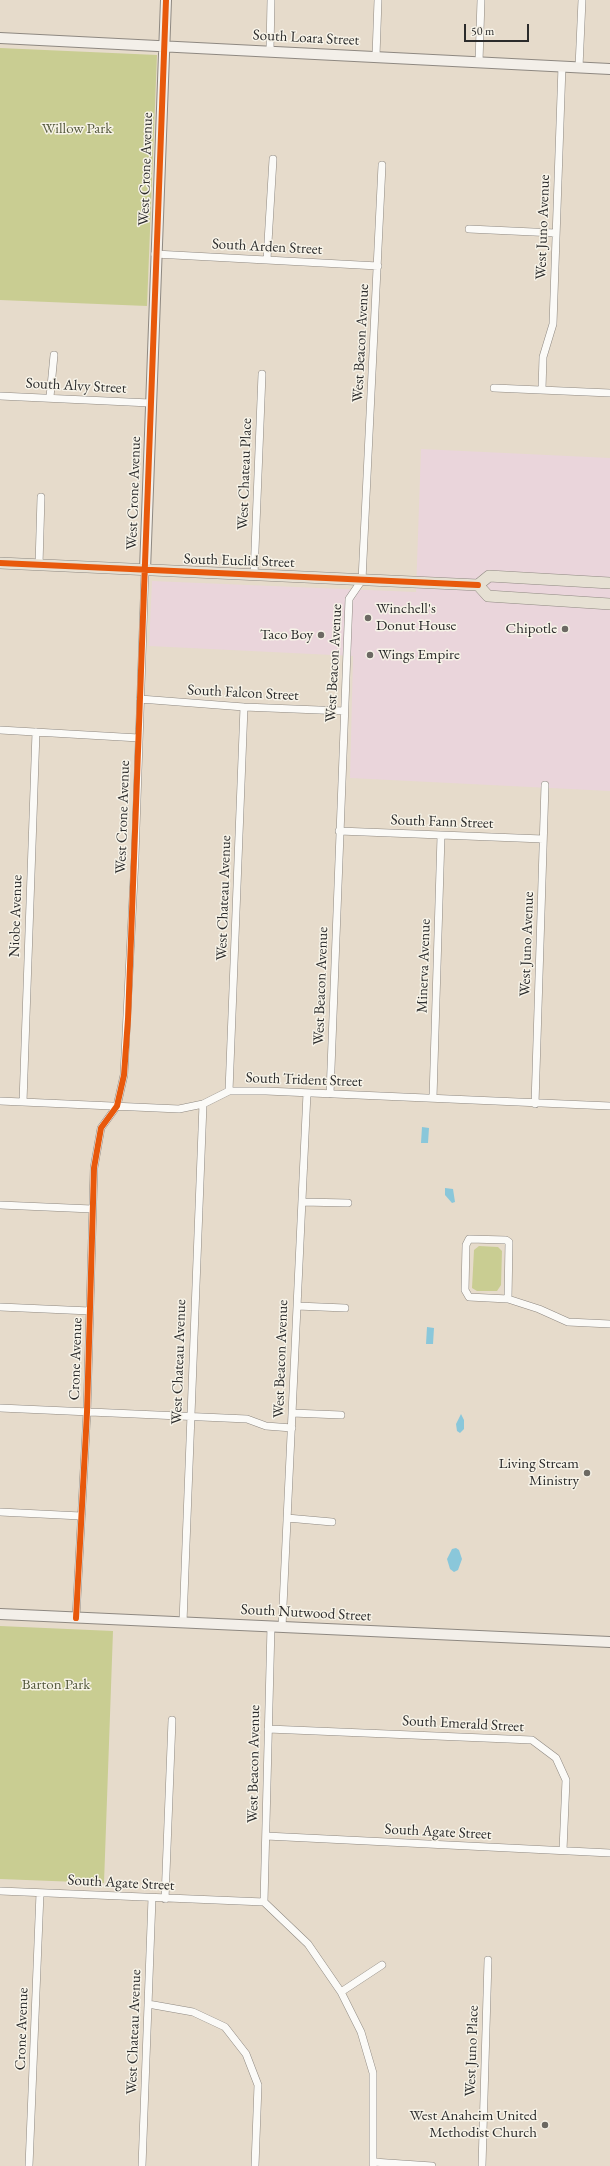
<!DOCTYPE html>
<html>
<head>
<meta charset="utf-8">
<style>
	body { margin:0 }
	#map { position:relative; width:610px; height:2166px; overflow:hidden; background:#e6dbcb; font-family:"EB Garamond",serif }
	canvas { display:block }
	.scale { position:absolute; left:464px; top:24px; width:65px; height:18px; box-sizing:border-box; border:2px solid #2b2b2b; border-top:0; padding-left:5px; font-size:12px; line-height:14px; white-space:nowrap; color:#2b2b2b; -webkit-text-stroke:3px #f7f3e8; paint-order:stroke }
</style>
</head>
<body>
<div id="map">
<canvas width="610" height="2166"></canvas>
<div class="scale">50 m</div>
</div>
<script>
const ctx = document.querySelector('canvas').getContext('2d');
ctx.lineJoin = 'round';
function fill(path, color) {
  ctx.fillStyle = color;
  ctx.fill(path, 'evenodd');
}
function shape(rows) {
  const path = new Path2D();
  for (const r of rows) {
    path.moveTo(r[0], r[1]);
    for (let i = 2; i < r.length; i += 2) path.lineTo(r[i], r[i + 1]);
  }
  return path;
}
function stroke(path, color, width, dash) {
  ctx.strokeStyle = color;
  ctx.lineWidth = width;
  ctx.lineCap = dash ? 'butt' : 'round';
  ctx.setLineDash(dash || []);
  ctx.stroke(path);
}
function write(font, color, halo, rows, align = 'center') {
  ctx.font = font + ' "EB Garamond",serif';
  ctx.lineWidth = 3;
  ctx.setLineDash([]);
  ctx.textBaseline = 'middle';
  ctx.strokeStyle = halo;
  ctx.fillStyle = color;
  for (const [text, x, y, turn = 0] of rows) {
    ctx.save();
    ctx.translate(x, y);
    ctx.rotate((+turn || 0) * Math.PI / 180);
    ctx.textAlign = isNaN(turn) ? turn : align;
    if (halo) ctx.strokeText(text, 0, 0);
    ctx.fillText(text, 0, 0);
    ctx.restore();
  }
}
fill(shape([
	[421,449,610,458,610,791,350,778,353,656,149,646,152,581,416,592]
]), '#ead5db');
fill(shape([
	[0,48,157,55,147,306,0,300],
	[479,1246,498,1247,502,1251,501,1285,497,1291,477,1291,472,1288,474,1250],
	[0,1626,113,1631,104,1883,0,1879]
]), '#c9cd92');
fill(shape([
	[422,1127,429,1128,428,1143,421,1143],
	[445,1188,453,1189,455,1202,452,1203,445,1195],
	[427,1327,434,1328,433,1344,426,1344],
	[461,1414,464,1420,464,1429,460,1433,457,1431,456,1424],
	[456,1548,459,1550,462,1559,458,1570,454,1572,450,1569,447,1559,452,1549]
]), '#8ac7da');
const street = shape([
	[270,50,271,0],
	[376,56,378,0],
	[479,62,481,0],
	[579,67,582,0],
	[469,229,555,233],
	[155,254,378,266],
	[267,259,273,159],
	[494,388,610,393],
	[542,389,543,357,553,324,562,66],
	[0,396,150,403],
	[50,397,54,355],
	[39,565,41,497],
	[254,575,262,374],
	[140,699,244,707,344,711],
	[0,730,139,738],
	[339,831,543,839],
	[229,1091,244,707],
	[330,1094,349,599,362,580,382,165],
	[433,1098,441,836],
	[0,1101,179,1109,203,1104,229,1091,266,1091,610,1106],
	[23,1102,36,732],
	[535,1104,545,785],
	[302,1202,348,1203],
	[0,1205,92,1209],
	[508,1299,509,1242,506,1240,469,1239,466,1245,465,1290,469,1297,508,1299,539,1309,568,1322,610,1324],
	[297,1306,345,1308],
	[0,1307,90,1311],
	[0,1408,247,1419,266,1426,292,1428],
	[292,1413,341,1415],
	[0,1512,81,1516],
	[287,1518,332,1522],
	[76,1618,87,1412,94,1168,101,1128,117,1106,124,1075,135,857,145,570],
	[183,1622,203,1104],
	[282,1627,307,1093],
	[268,1729,532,1740,556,1758,566,1780,563,1850],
	[266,1836,610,1853],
	[0,1891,264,1902],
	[165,1899,172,1720],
	[264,1902,308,1944,341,1992,361,2032,373,2073,373,2166],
	[264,1902,271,1626],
	[341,1992,382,1965],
	[148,2004,193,2012,225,2027,246,2054,258,2085,255,2166],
	[373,2162,432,2166],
	[29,2166,40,1893],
	[142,2166,152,1898],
	[482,2166,488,1960]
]);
const secondary = shape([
	[0,38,610,69],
	[145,570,166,0],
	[0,1614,610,1642]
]);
const primary = shape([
	[0,563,478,585,489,576,610,583],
	[478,585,488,596,610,604]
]);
stroke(street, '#8e8881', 8);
stroke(secondary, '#8e8881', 12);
stroke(primary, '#8e8881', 12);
stroke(street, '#fbfaf7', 7);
stroke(secondary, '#f3efe9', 10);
stroke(primary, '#e6e0d3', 11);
stroke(shape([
	[0,563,478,585],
	[76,1618,87,1412,94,1168,101,1128,117,1106,124,1075,128,1019,166,0]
]), '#e8590c', 6);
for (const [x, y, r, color] of [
	[368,618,4,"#6c6963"],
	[565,629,4,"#6c6963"],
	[321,635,4,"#6c6963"],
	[370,655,4,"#6c6963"],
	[587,1473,4,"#6c6963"],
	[545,2125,4,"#6c6963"]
]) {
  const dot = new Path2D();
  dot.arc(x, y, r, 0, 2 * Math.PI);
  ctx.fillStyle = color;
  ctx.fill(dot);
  stroke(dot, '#f7f3e8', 1.5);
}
write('15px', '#2b2b2b', '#f7f3e8', [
	["South Loara Street",306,38,3],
	["West Crone Avenue",146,169,-88],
	["West Juno Avenue",543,227,-88],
	["South Arden Street",267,247,3],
	["West Beacon Avenue",361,343,-87],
	["South Alvy Street",76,386,3],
	["West Chateau Place",245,474,-88],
	["West Crone Avenue",134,493,-88],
	["South Euclid Street",239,561,2],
	["West Beacon Avenue",334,663,-87],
	["South Falcon Street",243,693,3],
	["West Crone Avenue",123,817,-88],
	["South Fann Street",442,822,2],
	["West Chateau Avenue",224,898,-88],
	["Niobe Avenue",16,916,-88],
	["West Juno Avenue",527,944,-88],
	["Minerva Avenue",424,966,-88],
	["West Beacon Avenue",321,986,-88],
	["South Trident Street",304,1080,2],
	["Crone Avenue",76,1359,-88],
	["West Beacon Avenue",281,1359,-88],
	["West Chateau Avenue",179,1362,-88],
	["South Nutwood Street",306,1613,3],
	["South Emerald Street",463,1724,3],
	["West Beacon Avenue",254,1764,-89],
	["South Agate Street",438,1832,3],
	["South Agate Street",121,1883,3],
	["Crone Avenue",22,2029,-88],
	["West Chateau Avenue",134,2032,-88],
	["West Juno Place",472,2051,-88]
]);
write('15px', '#53583c', '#f7f3e8', [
	["Willow Park",77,129],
	["Barton Park",56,1685]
]);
write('15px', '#2b2b2b', '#f7f3e8', [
	["Winchell's",376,609,"left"],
	["Donut House",376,626,"left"],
	["Chipotle",557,629],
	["Taco Boy",313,635],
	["Wings Empire",378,655,"left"],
	["Living Stream",579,1464],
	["Ministry",579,1481],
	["West Anaheim United",537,2116],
	["Methodist Church",537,2133]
], 'right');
</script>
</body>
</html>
